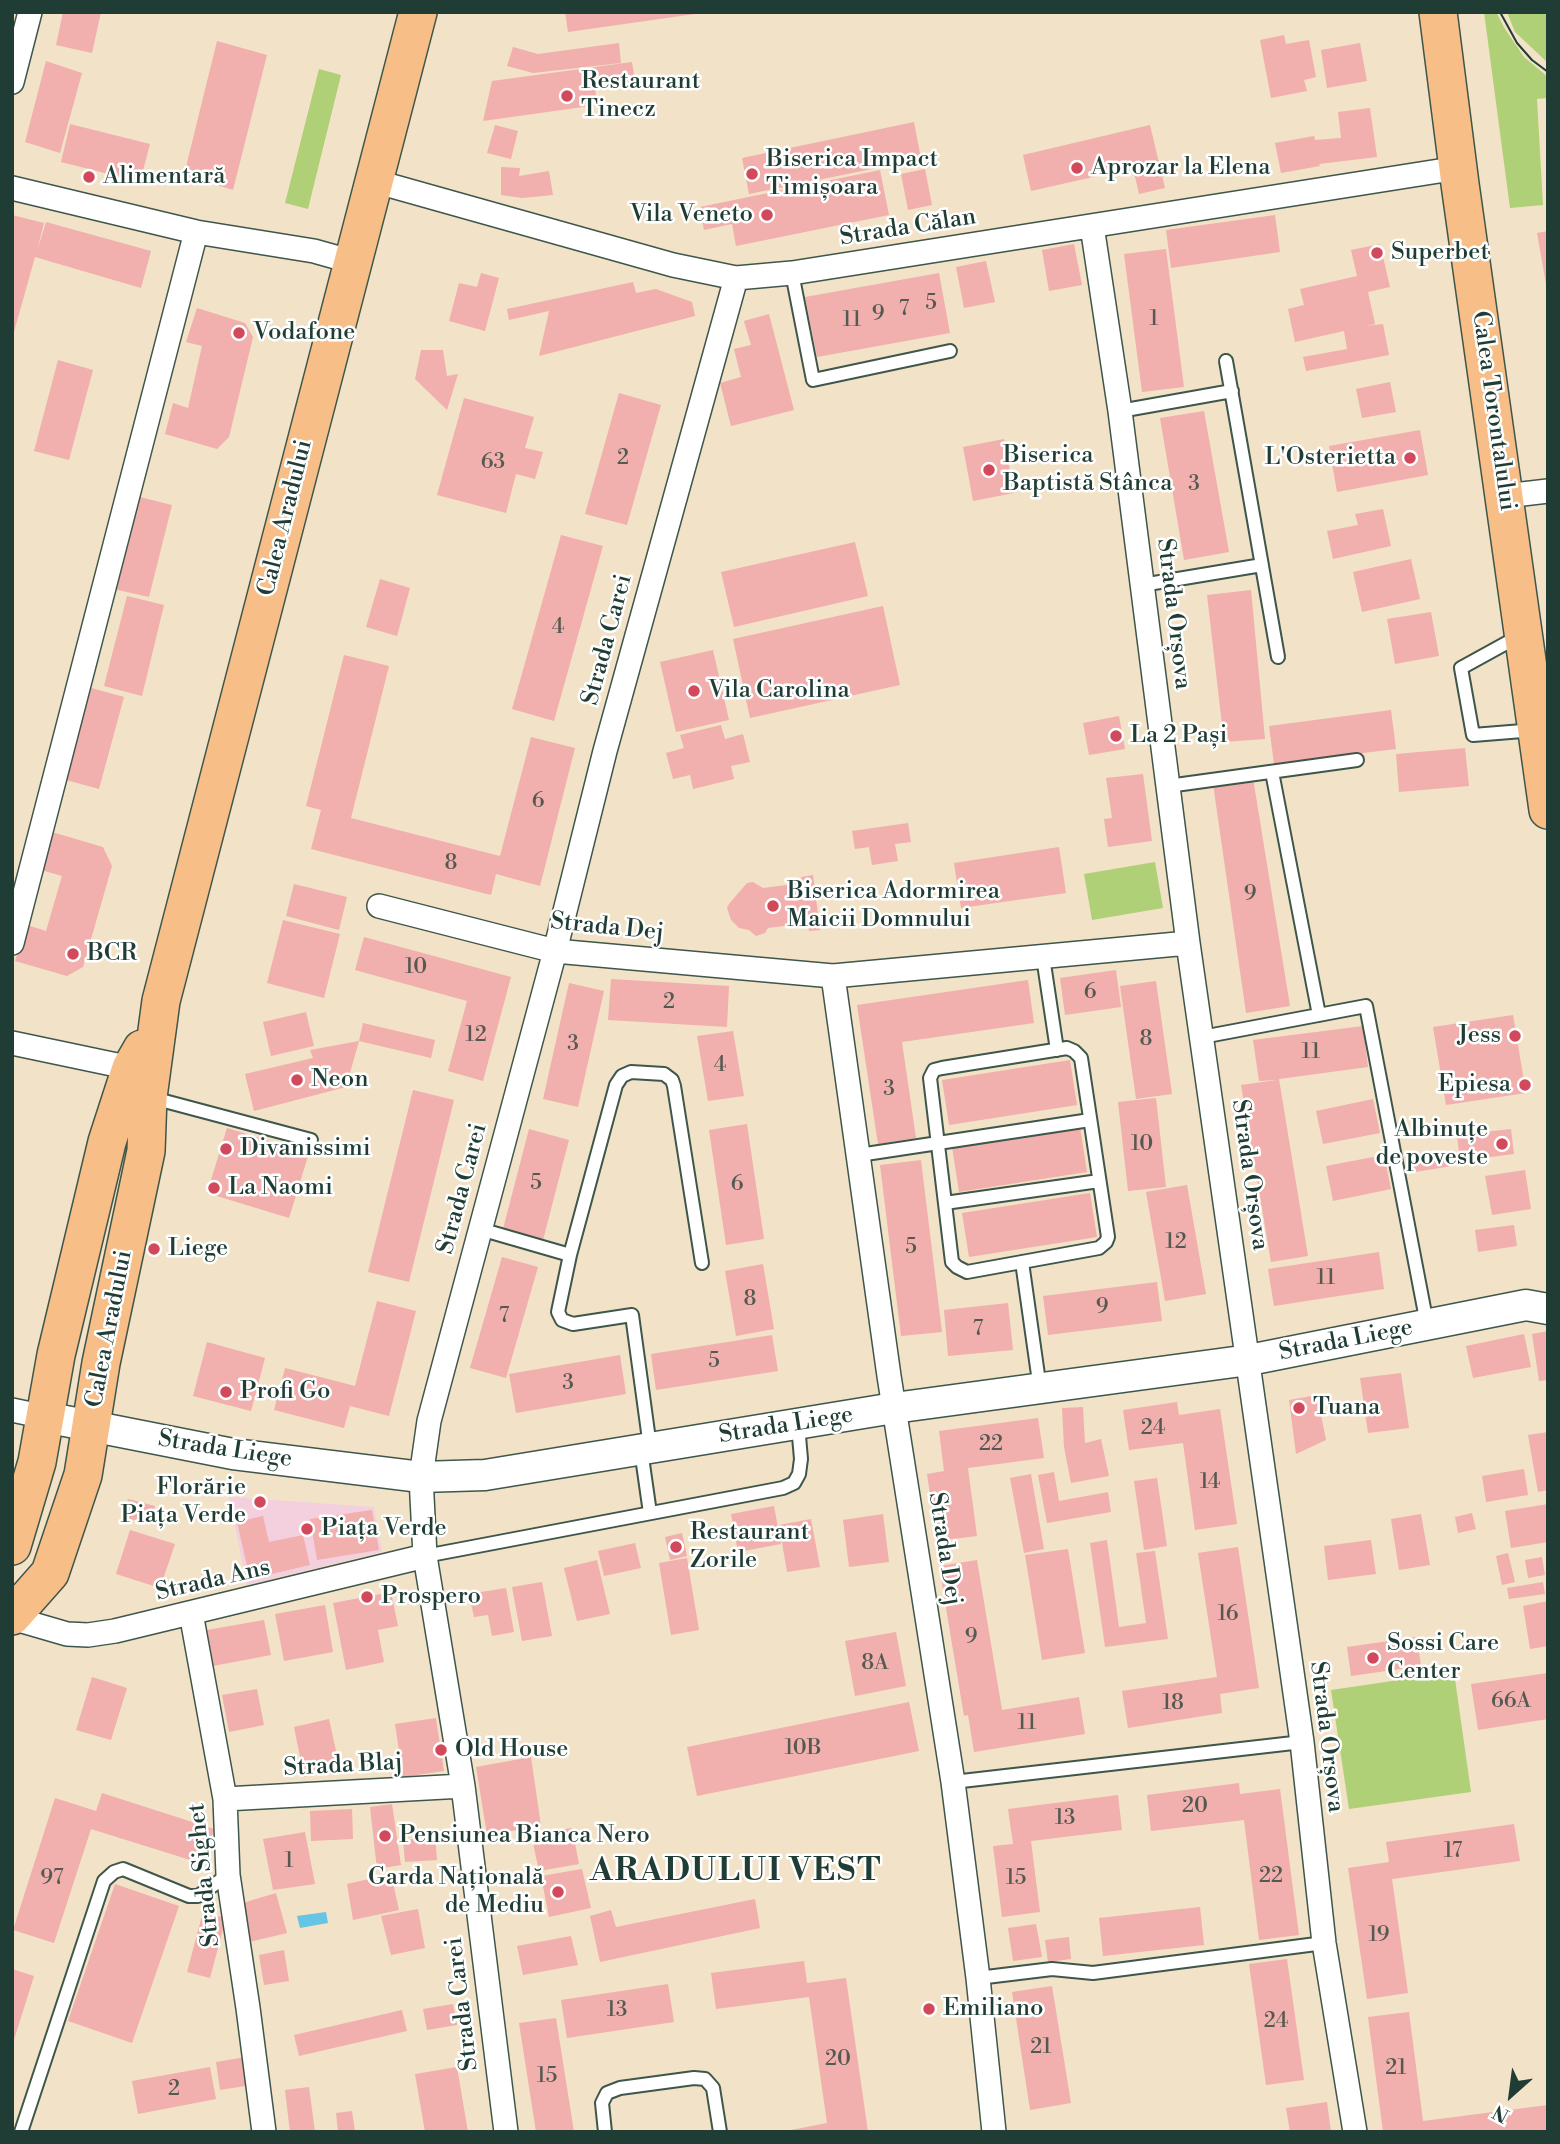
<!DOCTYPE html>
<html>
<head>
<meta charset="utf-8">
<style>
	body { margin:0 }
	#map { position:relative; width:1560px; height:2144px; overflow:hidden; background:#f2e2c7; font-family:"Libre Bodoni",serif }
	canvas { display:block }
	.frame { position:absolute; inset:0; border:14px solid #1f3d34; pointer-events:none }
	.north { position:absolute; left:1476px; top:2060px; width:70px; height:70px; -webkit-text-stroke:5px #fff; paint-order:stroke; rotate:208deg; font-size:19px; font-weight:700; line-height:28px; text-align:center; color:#1f3d34 }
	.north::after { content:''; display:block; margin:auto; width:24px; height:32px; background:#1f3d34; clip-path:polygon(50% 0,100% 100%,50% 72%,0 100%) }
</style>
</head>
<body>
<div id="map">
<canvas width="1560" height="2144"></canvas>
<div class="frame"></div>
<div class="north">N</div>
</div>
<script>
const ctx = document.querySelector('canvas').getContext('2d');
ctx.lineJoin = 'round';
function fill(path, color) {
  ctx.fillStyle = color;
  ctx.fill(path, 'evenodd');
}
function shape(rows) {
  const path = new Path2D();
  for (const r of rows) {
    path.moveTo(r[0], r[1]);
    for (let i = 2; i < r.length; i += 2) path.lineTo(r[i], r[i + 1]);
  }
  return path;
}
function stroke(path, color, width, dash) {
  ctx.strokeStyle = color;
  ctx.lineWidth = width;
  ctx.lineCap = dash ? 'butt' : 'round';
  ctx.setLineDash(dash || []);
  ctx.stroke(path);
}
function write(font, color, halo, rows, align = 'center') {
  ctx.font = font + ' "Libre Bodoni",serif';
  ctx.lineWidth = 5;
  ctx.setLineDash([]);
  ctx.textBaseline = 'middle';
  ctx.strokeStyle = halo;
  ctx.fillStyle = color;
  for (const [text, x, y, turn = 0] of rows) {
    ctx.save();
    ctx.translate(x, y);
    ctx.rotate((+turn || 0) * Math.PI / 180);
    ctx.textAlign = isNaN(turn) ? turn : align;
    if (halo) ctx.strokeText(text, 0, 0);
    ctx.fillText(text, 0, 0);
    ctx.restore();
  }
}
fill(shape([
	[229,1497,374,1507,382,1552,247,1585]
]), '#f4cfde');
fill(shape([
	[1484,12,1496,12,1505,29,1524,57,1548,77,1548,98,1537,99,1543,205,1510,208],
	[1507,12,1548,12,1548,63,1515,32],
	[319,69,341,75,308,209,285,203],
	[1155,862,1163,908,1092,920,1084,874],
	[1454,1672,1471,1792,1349,1809,1331,1690]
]), '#b0d077');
fill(shape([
	[326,1912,328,1923,300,1928,297,1916]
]), '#66c4e4');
fill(shape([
	[63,12,101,12,92,53,56,45],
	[565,12,695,12,695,14,568,32],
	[1284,35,1286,44,1309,40,1316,77,1304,80,1307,91,1271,98,1260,40],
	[217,41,267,55,233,190,184,175],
	[619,43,621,63,533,73,507,66,513,47,538,54],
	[1360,43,1367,81,1327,88,1321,50],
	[46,61,82,73,60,153,25,142],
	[632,62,635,81,595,87,597,105,483,121,492,81],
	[1370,108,1377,157,1319,164,1320,166,1281,173,1275,143,1314,136,1315,140,1341,138,1338,112],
	[914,122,921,159,749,194,742,158],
	[70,124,150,144,140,182,61,162],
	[495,125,518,131,511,159,487,153],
	[1150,125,1165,188,1139,194,1133,168,1031,191,1023,155],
	[501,167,520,168,519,176,549,171,553,195,522,198,501,195],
	[925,169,932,205,908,210,901,174],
	[880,170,889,215,736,246,732,224,704,230,700,207],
	[12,215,44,223,37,251,46,222,151,251,141,288,35,257,12,339],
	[1275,215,1280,252,1171,268,1166,230],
	[1548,231,1548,283,1546,284,1537,233],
	[1074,244,1082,285,1049,291,1042,250],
	[1380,244,1390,287,1368,292,1375,324,1365,326,1383,324,1389,355,1306,371,1303,357,1347,349,1344,331,1295,342,1288,309,1304,305,1300,289,1357,276,1351,250],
	[1166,249,1184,387,1142,392,1124,254],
	[986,261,995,302,964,308,956,267],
	[481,273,499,278,485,331,449,321,459,283,477,287],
	[939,273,950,333,817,357,805,297],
	[633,282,636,293,656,289,692,302,695,316,539,356,549,311,509,320,507,309],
	[197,308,245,323,253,337,229,437,217,449,165,434,173,403,188,408,202,346,186,342],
	[769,314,794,410,731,426,720,383,741,377,734,349,751,345,744,321],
	[421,350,443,350,447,376,458,374,447,410,415,379],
	[58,360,93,370,69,460,34,451],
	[1390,382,1396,412,1362,418,1356,389],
	[619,393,661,405,627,525,585,514],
	[464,398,534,417,525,448,543,452,535,479,516,474,506,513,437,495],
	[1204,411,1229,552,1184,560,1160,418],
	[1420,430,1428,475,1337,492,1329,446],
	[1004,439,1014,493,973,501,963,447],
	[132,495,172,505,149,597,109,588],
	[1383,509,1391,546,1333,559,1327,531,1358,525,1355,514],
	[561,535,603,546,554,721,512,709],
	[855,542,868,596,734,627,721,572],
	[1411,559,1420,599,1362,612,1353,572],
	[380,579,410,588,397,636,366,627],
	[1251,590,1265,739,1224,742,1207,595],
	[127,596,164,605,142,696,104,686],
	[883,606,900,685,750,718,733,639],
	[1431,612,1439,656,1395,664,1387,619],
	[713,650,729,720,676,732,660,662],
	[344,655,389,666,351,818,500,856,531,737,575,748,540,886,496,874,491,895,311,849,321,810,306,806],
	[84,686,124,697,99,789,59,778],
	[1391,710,1396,749,1274,764,1269,726],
	[1119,716,1125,749,1089,755,1083,723],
	[721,725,725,739,743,734,750,762,731,766,734,779,693,789,690,775,673,779,666,753,684,748,680,735],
	[1465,748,1469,786,1399,792,1396,754],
	[1143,774,1152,841,1108,847,1104,819,1112,818,1106,778],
	[1253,778,1290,1006,1246,1013,1213,784],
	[908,823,911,842,895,844,898,861,872,865,869,847,855,849,852,831],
	[52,832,103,847,112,866,83,967,67,976,15,961,27,925,46,931,62,876,41,870],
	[1059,847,1066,893,961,908,954,863],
	[813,875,820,930,809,931,808,923,768,928,765,933,756,936,749,930,739,928,731,920,727,908,729,904,747,883,753,882,763,888,802,883,801,877],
	[294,884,347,897,339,930,286,916],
	[283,920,340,934,324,998,267,983],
	[364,937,511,977,483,1081,448,1071,467,1001,355,970],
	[1116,970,1121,1007,1065,1015,1060,978],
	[611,979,729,986,727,1027,608,1020],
	[1028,980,1034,1023,902,1042,916,1138,878,1144,857,1005],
	[1156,981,1172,1094,1136,1099,1120,986],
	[569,983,604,991,578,1107,543,1099],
	[306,1012,314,1046,271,1056,263,1022],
	[1513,1015,1526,1093,1446,1105,1433,1027],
	[363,1023,435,1040,431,1058,359,1041],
	[1363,1026,1368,1067,1279,1079,1308,1256,1271,1262,1241,1085,1277,1080,1259,1081,1253,1040],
	[733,1031,744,1096,708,1101,697,1036],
	[359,1041,346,1087,254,1111,245,1074,313,1058,310,1050],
	[1070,1060,1077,1105,949,1125,942,1080],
	[413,1090,454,1100,409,1282,368,1272],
	[1156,1098,1166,1187,1128,1191,1118,1102],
	[1373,1099,1380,1133,1323,1144,1316,1111],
	[747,1124,764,1239,726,1245,709,1130],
	[1080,1127,1087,1172,959,1192,952,1147],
	[227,1128,309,1153,289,1218,207,1193],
	[529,1129,569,1140,543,1240,503,1229],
	[1511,1129,1514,1154,1460,1161,1457,1135],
	[1450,1151,1452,1166,1415,1172,1413,1158],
	[1384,1155,1391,1189,1333,1201,1326,1166],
	[921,1160,942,1332,901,1336,880,1165],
	[1525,1170,1531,1209,1492,1215,1485,1176],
	[1187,1185,1206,1294,1165,1301,1146,1192],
	[1090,1193,1097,1237,969,1257,962,1213],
	[1514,1225,1517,1246,1478,1252,1475,1230],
	[1379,1252,1384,1289,1274,1306,1268,1269],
	[502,1257,538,1267,506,1378,470,1368],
	[763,1264,774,1329,736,1336,725,1271],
	[1157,1282,1162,1321,1048,1335,1043,1296],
	[377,1301,416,1311,389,1416,350,1406,344,1428,274,1410,285,1368,355,1386],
	[1008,1303,1013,1350,948,1356,944,1310],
	[1548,1331,1548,1380,1539,1381,1532,1334],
	[1524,1334,1531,1367,1473,1378,1466,1346],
	[772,1335,778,1371,656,1390,651,1354],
	[207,1342,265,1358,251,1411,193,1396],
	[620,1355,626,1394,516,1413,509,1374],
	[1401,1373,1409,1428,1368,1433,1360,1378],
	[1317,1395,1326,1440,1296,1454,1289,1400],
	[1177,1402,1179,1415,1220,1409,1237,1524,1195,1530,1183,1443,1129,1450,1123,1410],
	[1083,1407,1085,1443,1101,1439,1109,1476,1071,1483,1064,1447,1062,1408],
	[1038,1418,1044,1458,968,1468,977,1536,937,1541,927,1474,944,1471,939,1431],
	[1548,1432,1548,1490,1538,1492,1528,1435],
	[1524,1469,1528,1495,1486,1502,1482,1476],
	[1054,1472,1059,1501,1108,1492,1111,1512,1047,1523,1038,1475],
	[1031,1474,1044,1549,1024,1553,1010,1478],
	[1157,1478,1167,1546,1144,1550,1134,1481],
	[128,1499,155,1506,150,1524,123,1517],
	[1548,1504,1548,1542,1511,1548,1505,1511],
	[774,1506,781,1544,738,1552,731,1514],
	[372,1510,379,1550,317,1560,310,1519],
	[1472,1513,1476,1529,1458,1533,1455,1517],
	[883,1514,889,1562,849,1567,843,1520],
	[1421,1514,1430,1565,1399,1570,1391,1519],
	[263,1516,269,1542,303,1535,310,1565,250,1579,237,1522],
	[811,1519,820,1567,787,1572,779,1525],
	[130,1530,175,1544,160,1588,116,1574],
	[682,1533,687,1556,670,1560,665,1537],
	[1107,1540,1119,1627,1146,1623,1136,1553,1155,1551,1168,1639,1105,1647,1090,1543],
	[1371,1540,1376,1574,1328,1580,1324,1546],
	[635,1543,641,1568,604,1576,598,1551],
	[1238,1547,1259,1688,1220,1694,1222,1713,1128,1728,1122,1691,1217,1677,1198,1553],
	[1068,1549,1085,1653,1042,1660,1025,1555],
	[1508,1553,1515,1582,1502,1585,1496,1556],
	[1542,1557,1545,1575,1528,1578,1525,1560],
	[687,1558,699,1630,671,1635,659,1563],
	[597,1560,610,1614,577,1621,564,1568],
	[977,1560,1002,1710,1079,1697,1085,1734,974,1752,968,1715,964,1716,939,1566],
	[542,1582,552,1636,522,1641,512,1587],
	[1543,1582,1545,1594,1509,1599,1507,1588],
	[506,1588,514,1632,492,1636,488,1615,474,1617,469,1594],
	[391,1592,398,1626,378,1630,384,1662,346,1670,333,1603],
	[1548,1601,1548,1646,1530,1649,1523,1606],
	[325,1605,333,1652,284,1661,275,1614],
	[264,1620,271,1655,213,1666,207,1630],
	[896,1632,906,1686,855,1696,845,1641],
	[1417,1637,1421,1666,1351,1676,1347,1647],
	[1548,1673,1548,1719,1478,1730,1471,1684],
	[92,1677,127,1688,111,1740,76,1730],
	[257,1689,264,1725,229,1732,222,1695],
	[909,1702,919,1751,697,1796,687,1747],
	[436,1718,444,1771,403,1777,395,1724],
	[329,1719,340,1769,304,1777,294,1727],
	[531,1757,541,1826,487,1835,476,1767],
	[1239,1783,1240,1794,1280,1789,1299,1935,1259,1940,1244,1820,1151,1831,1147,1795],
	[102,1793,214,1829,203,1864,91,1829,54,1943,13,1930,55,1798,96,1811],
	[1118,1795,1122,1830,1031,1841,1040,1912,1002,1917,993,1846,1013,1844,1008,1809],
	[392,1804,401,1865,377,1869,370,1807],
	[352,1809,353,1839,311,1841,310,1811],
	[1514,1824,1520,1861,1392,1879,1408,1993,1367,1999,1348,1868,1389,1862,1386,1842],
	[572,1828,579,1864,539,1871,531,1834],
	[305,1832,315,1884,273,1890,263,1839],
	[435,1837,437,1860,405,1862,403,1840],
	[582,1869,591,1908,549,1917,541,1876],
	[391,1874,399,1910,353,1920,347,1884],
	[115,1884,179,1906,132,2043,68,2021],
	[276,1893,287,1933,245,1943,236,1905],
	[755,1899,760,1928,600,1962,590,1916,611,1910,616,1927],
	[1200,1907,1204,1945,1103,1956,1099,1918],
	[418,1909,425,1948,391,1955,381,1916],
	[203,1912,226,1918,210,1978,187,1972],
	[1036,1924,1042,1957,1013,1961,1008,1928],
	[571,1936,578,1965,523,1975,517,1946],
	[1069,1937,1071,1959,1048,1962,1045,1940],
	[284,1950,289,1981,264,1985,259,1955],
	[1287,1959,1304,2080,1266,2085,1249,1964],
	[804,1961,807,1983,846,1978,868,2132,781,2132,827,2123,809,1997,716,2009,711,1973],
	[12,1969,34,1976,13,2043,12,2043],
	[668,1984,674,2022,567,2038,561,2000],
	[1052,1986,1071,2103,1030,2110,1012,1992],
	[453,2004,457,2025,427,2030,423,2009],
	[402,2010,407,2031,299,2056,294,2035],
	[1409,2012,1423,2121,1548,2105,1548,2132,1383,2132,1368,2017],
	[556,2018,574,2132,536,2132,519,2023],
	[246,2057,251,2085,220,2090,216,2062],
	[210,2067,216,2099,138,2114,132,2081],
	[457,2067,468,2132,425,2132,415,2074],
	[309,2087,315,2132,290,2132,285,2090],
	[1327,2102,1331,2132,1290,2132,1286,2108],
	[352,2111,355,2132,338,2132,336,2113]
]), '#f1afad');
const service = shape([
	[792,273,813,380,950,351],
	[1226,361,1278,657],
	[1120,411,1232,391],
	[1142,585,1262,565],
	[1521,635,1461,668,1473,735,1535,730],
	[1272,772,1319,1015],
	[1168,786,1357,760],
	[1043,957,1057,1050],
	[1202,1037,1366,1006,1427,1324],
	[1067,1048,1074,1051,1081,1058,1108,1237,1106,1242,1099,1248,967,1272,957,1267,952,1262,930,1078,934,1070,942,1068,1067,1048],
	[153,1098,311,1140],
	[859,1155,1090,1120],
	[945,1203,1099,1181],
	[480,1229,570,1255],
	[1022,1262,1040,1389],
	[650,1447,632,1315,573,1324,562,1320,558,1312,570,1255,616,1085,622,1076,631,1072,664,1074,672,1080,674,1086,702,1263],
	[641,1450,650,1513],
	[425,1556,783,1488,794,1483,799,1474,801,1459,798,1425],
	[953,1782,1302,1742],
	[978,1978,1052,1969,1093,1973,1324,1943],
	[21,2132,104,1881,114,1872,123,1869,189,1896,198,1896,228,1875],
	[605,2132,602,2103,607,2093,620,2088,694,2078,705,2079,713,2088,720,2132]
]);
const minor = shape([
	[12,82,30,12],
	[374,181,673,265,736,278,792,273,1458,168],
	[12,188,196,232,314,251,353,262],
	[1092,226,1120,411,1188,943,1302,1742,1324,1943,1355,2132],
	[1505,496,1548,491],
	[379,906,555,951,833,976,1188,943],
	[12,943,196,232],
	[833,976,889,1376,953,1782,978,1978,994,2132],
	[12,1043,131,1068],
	[12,1410,45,1417],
	[191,1613,225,1799,228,1875,248,2008,264,2132],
	[12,1618,67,1634,88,1635,115,1631,425,1556],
	[225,1799,463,1786],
	[506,2132,463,1786,425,1556,421,1477,429,1421,555,951,605,751,736,278]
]);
const tertiary = shape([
	[45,1417,233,1454,421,1477,485,1475,894,1408,1249,1360,1526,1305,1548,1309]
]);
const primary = shape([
	[1438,12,1460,184,1548,810],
	[12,1546,37,1462,56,1355,107,1142,131,1068,142,1049],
	[12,1616,50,1573,83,1475,101,1363,146,1151,148,1097,161,1001,418,12]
]);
stroke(service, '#3f564a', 16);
stroke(minor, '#3f564a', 26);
stroke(tertiary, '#3f564a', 33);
stroke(primary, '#3f564a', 40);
stroke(service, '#fff', 12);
stroke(minor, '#fff', 23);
stroke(tertiary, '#fff', 30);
stroke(primary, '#f7be87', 37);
stroke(shape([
	[1500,12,1517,43,1532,60,1548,72]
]), '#1f3d34', 2);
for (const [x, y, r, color] of [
	[567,96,7,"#d1495b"],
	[1077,168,7,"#d1495b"],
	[752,174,7,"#d1495b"],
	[89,177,7,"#d1495b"],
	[767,215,7,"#d1495b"],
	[1377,253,7,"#d1495b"],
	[239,333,7,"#d1495b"],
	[1410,458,7,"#d1495b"],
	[989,470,7,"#d1495b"],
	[694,691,7,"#d1495b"],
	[1116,736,7,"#d1495b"],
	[773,906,7,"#d1495b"],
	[73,954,7,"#d1495b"],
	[1515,1036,7,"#d1495b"],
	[297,1080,7,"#d1495b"],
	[1525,1085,7,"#d1495b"],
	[1502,1144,7,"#d1495b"],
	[226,1149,7,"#d1495b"],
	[214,1188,7,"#d1495b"],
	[154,1249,7,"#d1495b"],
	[226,1392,7,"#d1495b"],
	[1299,1408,7,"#d1495b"],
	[260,1502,7,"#d1495b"],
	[307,1529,7,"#d1495b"],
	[676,1547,7,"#d1495b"],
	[367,1597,7,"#d1495b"],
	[1373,1658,7,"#d1495b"],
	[441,1750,7,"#d1495b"],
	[385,1836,7,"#d1495b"],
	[558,1892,7,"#d1495b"],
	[929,2009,7,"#d1495b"]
]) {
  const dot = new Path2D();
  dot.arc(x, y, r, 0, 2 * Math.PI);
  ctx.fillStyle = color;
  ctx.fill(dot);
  stroke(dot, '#fff', 2.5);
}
write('21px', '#545a52', null, [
	["5",931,304],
	["7",904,310],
	["9",878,315],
	["1",1154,320],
	["11",852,321],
	["2",623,459],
	["63",493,463],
	["3",1194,485],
	["4",558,628],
	["6",538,802],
	["8",451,864],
	["9",1250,895],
	["10",416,968],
	["6",1090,993],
	["2",669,1003],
	["12",476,1036],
	["8",1146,1040],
	["3",573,1045],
	["11",1311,1053],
	["4",720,1066],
	["3",889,1090],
	["10",1142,1145],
	["5",536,1184],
	["6",737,1185],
	["12",1176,1243],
	["5",911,1248],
	["11",1326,1279],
	["8",750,1300],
	["9",1102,1308],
	["7",504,1317],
	["7",978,1330],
	["5",714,1362],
	["3",568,1384],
	["24",1153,1429],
	["22",991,1445],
	["14",1210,1483],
	["16",1228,1615],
	["9",971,1638],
	["8A",875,1664],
	["66A",1511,1702],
	["18",1173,1704],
	["11",1027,1724],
	["10B",803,1749],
	["20",1195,1807],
	["13",1065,1819],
	["17",1453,1852],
	["1",289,1862],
	["22",1271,1877],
	["97",52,1879],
	["15",1016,1879],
	["19",1379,1936],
	["13",617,2011],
	["24",1276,2022],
	["21",1041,2048],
	["20",838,2060],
	["21",1396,2069],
	["15",547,2077],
	["2",174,2090]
]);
write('24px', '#1f3d34', '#fff', [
	["Restaurant",581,82],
	["Tinecz",581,110],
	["Biserica Impact",766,160],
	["Timișoara",766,188],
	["Aprozar la Elena",1091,168],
	["Alimentară",103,177],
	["Vila Veneto",753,215,"right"],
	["Superbet",1391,253],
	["Vodafone",253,333],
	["Biserica",1003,456],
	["Baptistă Stânca",1003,484],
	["L'Osterietta",1396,458,"right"],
	["Vila Carolina",708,691],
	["La 2 Pași",1130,736],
	["Biserica Adormirea",787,892],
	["Maicii Domnului",787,920],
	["BCR",87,954],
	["Jess",1501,1036,"right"],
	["Neon",311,1080],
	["Epiesa",1511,1085,"right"],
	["Albinuțe",1488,1130,"right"],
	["de poveste",1488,1158,"right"],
	["Divanissimi",240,1149],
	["La Naomi",228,1188],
	["Liege",168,1249],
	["Profi Go",240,1392],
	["Tuana",1313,1408],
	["Florărie",246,1488,"right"],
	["Piața Verde",246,1516,"right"],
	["Piața Verde",321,1529],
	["Restaurant",690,1533],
	["Zorile",690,1561],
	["Prospero",381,1597],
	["Sossi Care",1387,1644],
	["Center",1387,1672],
	["Old House",455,1750],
	["Pensiunea Bianca Nero",399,1836],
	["Garda Națională",544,1878,"right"],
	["de Mediu",544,1906,"right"],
	["Emiliano",943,2009]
], 'left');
write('24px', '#1f3d34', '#fff', [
	["Strada Călan",908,228,-9],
	["Calea Torontalului",1493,411,82],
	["Calea Aradului",286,518,-76],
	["Strada Orșova",1173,614,83],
	["Strada Carei",608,640,-75],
	["Strada Dej",607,928,6],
	["Strada Orșova",1249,1175,82],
	["Strada Carei",463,1189,-75],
	["Calea Aradului",110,1329,-79],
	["Strada Liege",1346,1341,-11],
	["Strada Liege",786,1426,-9],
	["Strada Liege",225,1450,9],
	["Strada Dej",944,1549,81],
	["Strada Ans",213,1581,-13],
	["Strada Orșova",1326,1737,83],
	["Strada Blaj",343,1766,-3],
	["Strada Sighet",205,1875,-96],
	["Strada Carei",463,2004,-97]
]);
ctx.letterSpacing = '2px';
write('bold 32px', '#1f3d34', '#fff', [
	["ARADULUI VEST",736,1872]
]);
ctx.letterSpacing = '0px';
</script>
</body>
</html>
